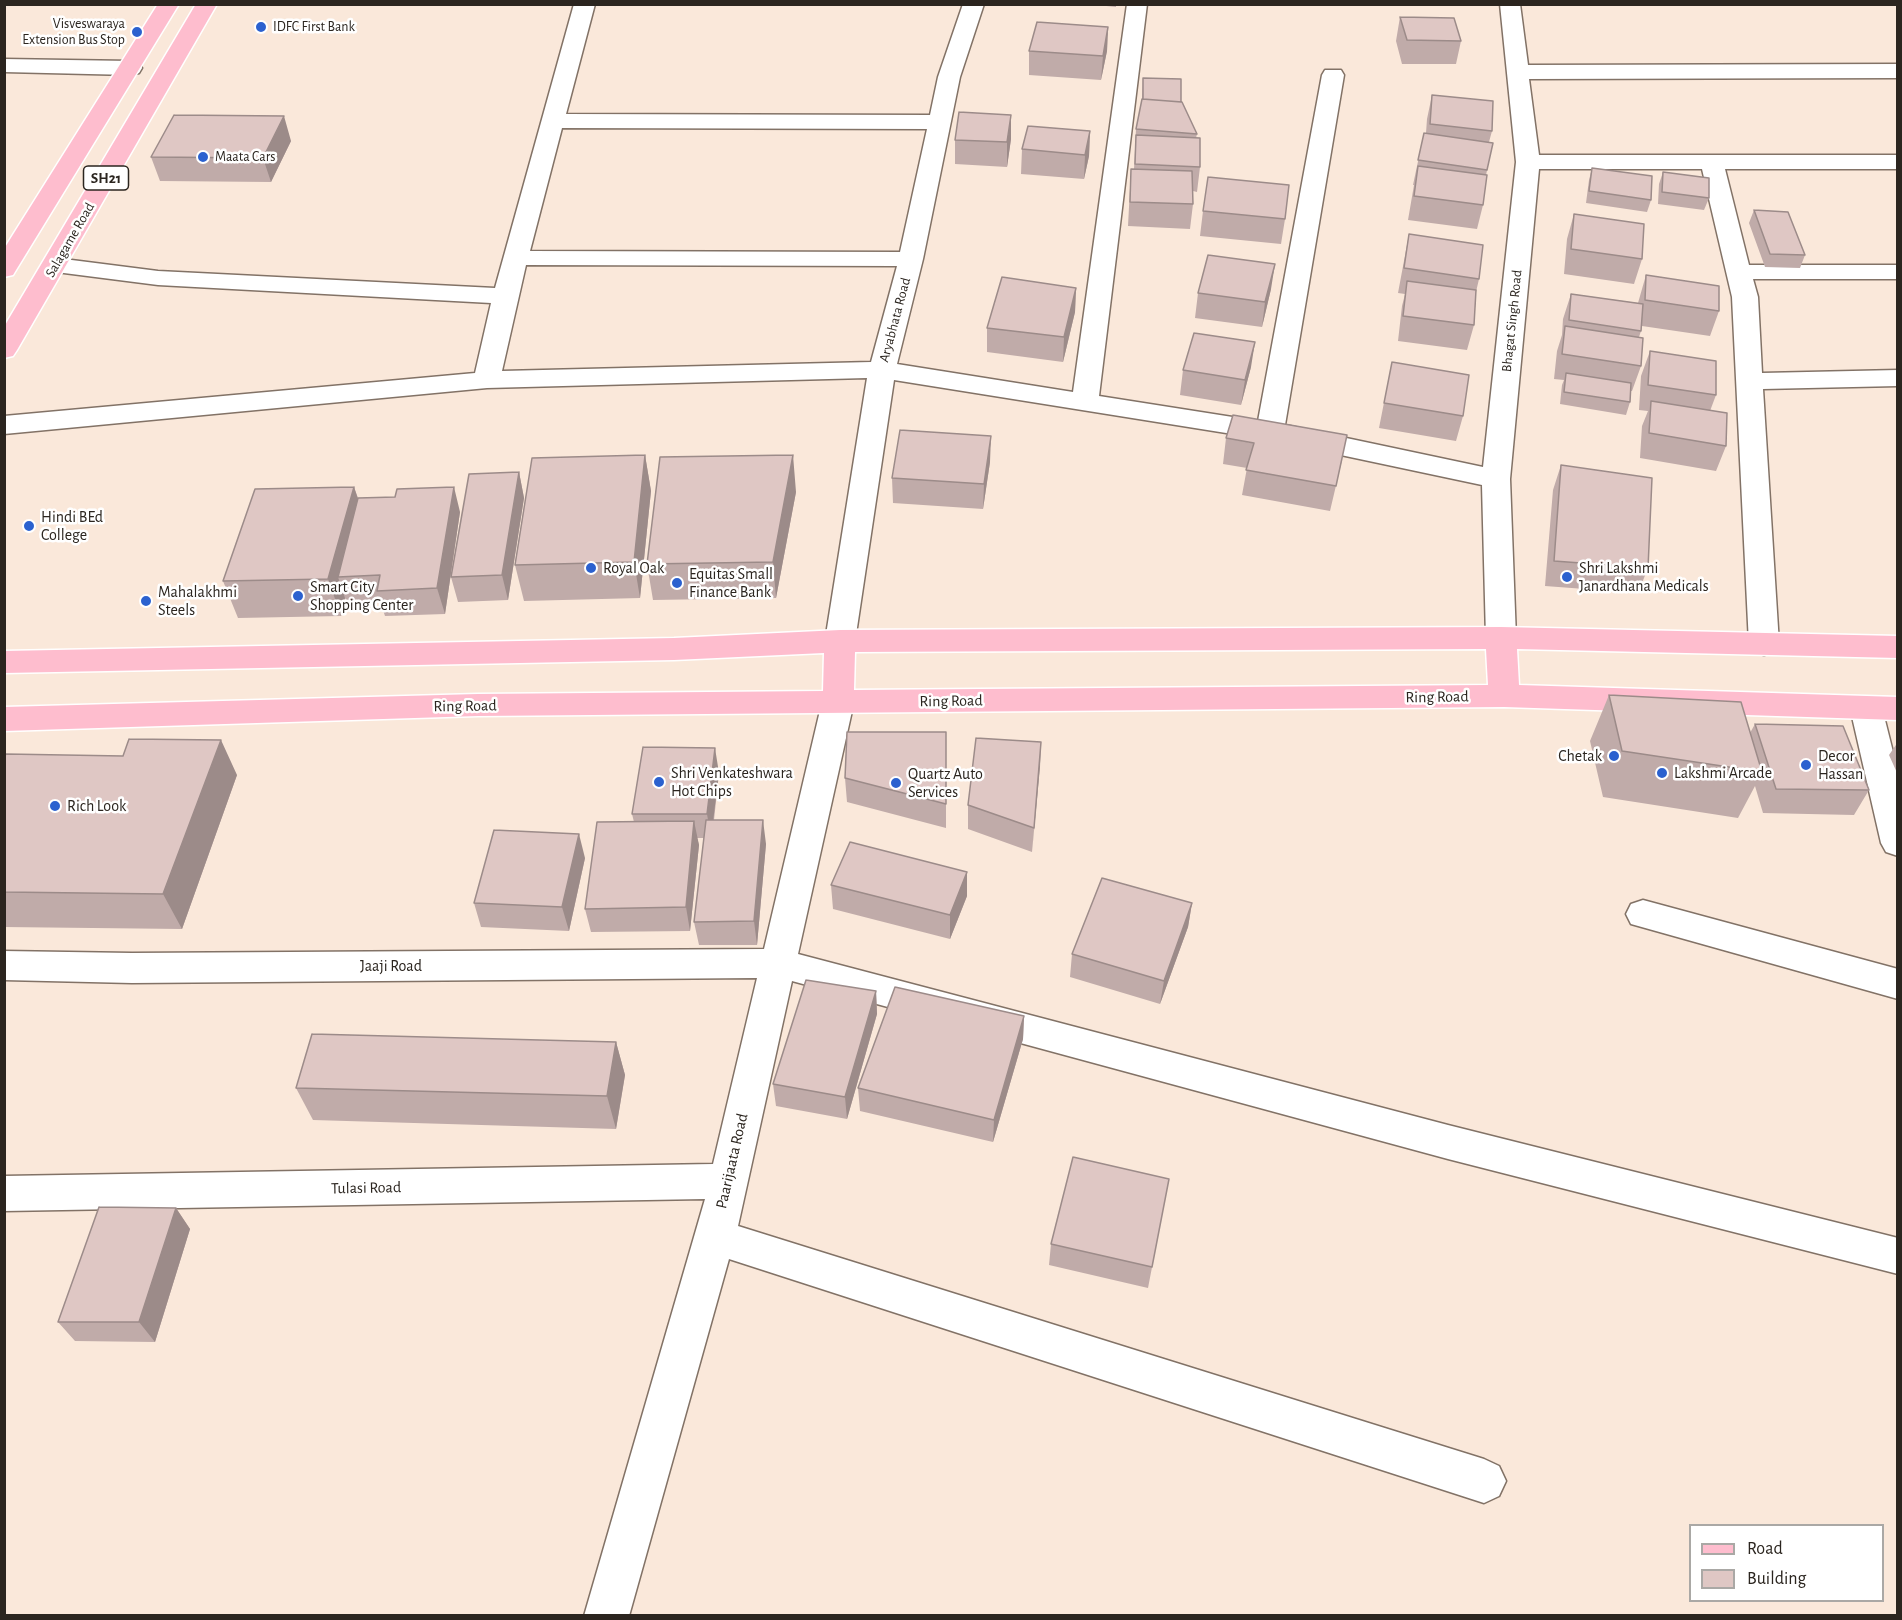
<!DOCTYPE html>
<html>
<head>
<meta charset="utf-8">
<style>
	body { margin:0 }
	#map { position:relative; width:1902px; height:1620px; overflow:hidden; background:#fae8da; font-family:"Alegreya Sans",sans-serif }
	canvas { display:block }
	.frame { position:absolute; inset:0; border:6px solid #2b251f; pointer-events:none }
	.legend { position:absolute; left:1689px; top:1524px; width:195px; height:78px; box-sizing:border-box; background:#fff; border:2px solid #aaa8a5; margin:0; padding:8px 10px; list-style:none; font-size:18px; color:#2b251f }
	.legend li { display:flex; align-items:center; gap:12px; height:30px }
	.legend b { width:30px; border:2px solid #aaa8a5 }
</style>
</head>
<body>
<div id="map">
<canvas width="1902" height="1620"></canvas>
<div class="frame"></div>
<ul class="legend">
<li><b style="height:8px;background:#febdce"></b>Road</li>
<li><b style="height:16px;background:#dfc7c4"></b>Building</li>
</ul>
</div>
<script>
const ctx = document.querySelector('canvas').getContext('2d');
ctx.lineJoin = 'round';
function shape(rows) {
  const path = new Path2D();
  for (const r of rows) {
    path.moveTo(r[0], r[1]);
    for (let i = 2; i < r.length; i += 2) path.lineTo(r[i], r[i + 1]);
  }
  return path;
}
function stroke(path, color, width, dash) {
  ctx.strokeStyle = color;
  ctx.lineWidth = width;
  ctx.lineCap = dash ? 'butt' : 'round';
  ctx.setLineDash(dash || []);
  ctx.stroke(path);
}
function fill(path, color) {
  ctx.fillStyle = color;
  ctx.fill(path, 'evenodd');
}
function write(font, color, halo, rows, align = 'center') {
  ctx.font = font + ' "Alegreya Sans",sans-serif';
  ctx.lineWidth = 5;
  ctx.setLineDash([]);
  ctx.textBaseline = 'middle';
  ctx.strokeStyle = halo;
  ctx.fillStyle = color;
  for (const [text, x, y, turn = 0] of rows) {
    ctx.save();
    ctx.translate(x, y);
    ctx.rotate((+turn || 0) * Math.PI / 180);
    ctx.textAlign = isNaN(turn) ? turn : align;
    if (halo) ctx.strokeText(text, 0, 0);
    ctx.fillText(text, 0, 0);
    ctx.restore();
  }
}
const minor = shape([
	[574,4,595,4,566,114,930,115,938,77,963,4,984,4,960,77,923,259,897,364,1073,392,1127,4,1147,4,1099,396,1258,421,1322,75,1325,70,1341,70,1344,75,1285,425,1483,467,1516,162,1500,4,1520,4,1528,65,1898,64,1898,78,1529,79,1539,155,1898,155,1898,169,1725,169,1749,265,1898,265,1898,279,1753,279,1758,297,1762,373,1898,370,1898,386,1763,389,1779,644,1775,652,1764,655,1753,652,1749,644,1732,297,1702,169,1539,169,1510,479,1516,638,1512,646,1501,649,1490,646,1486,638,1482,485,1270,440,894,380,855,641,851,649,840,652,829,649,825,641,867,378,487,388,4,434,4,416,475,373,491,303,158,285,56,272,47,270,44,265,47,260,56,258,158,271,495,288,574,4],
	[562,128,927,129,900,252,530,251,562,128],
	[526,265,897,266,871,362,502,371,526,265],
	[4,59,131,61,139,63,142,68,139,73,131,75,4,72,4,59],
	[838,691,849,694,854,702,798,954,1448,1125,1898,1238,1898,1274,1448,1159,792,981,738,1226,1484,1459,1499,1466,1506,1481,1499,1496,1484,1503,729,1259,629,1616,584,1616,705,1199,4,1211,4,1176,713,1164,757,978,132,983,4,980,4,951,132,953,764,949,822,702,827,694,838,691],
	[1866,697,1877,700,1882,708,1898,772,1898,856,1886,852,1881,843,1850,708,1855,700,1866,697],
	[1643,900,1898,969,1898,999,1631,924,1626,914,1631,904,1643,900]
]);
const primary = shape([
	[158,4,179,4,16,270,13,275,4,277,4,249,158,4],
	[196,4,217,4,17,350,13,356,4,358,4,327,196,4],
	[1501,627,1898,636,1898,658,1517,649,1519,685,1898,697,1898,720,1504,707,478,716,4,731,4,707,478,694,823,691,824,653,674,660,4,673,4,651,674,638,840,630,1501,627],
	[1486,649,1488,685,854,690,855,652,1486,649]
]);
stroke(minor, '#827266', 3);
stroke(primary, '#fff', 3);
fill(minor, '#fff');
fill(primary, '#febdce');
fill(shape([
	[1087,4,1116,4,1116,7],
	[1400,17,1461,41,1456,64,1402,64,1396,41],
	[1108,27,1107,51,1101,80,1029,75,1029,51],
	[1143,78,1181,102,1197,134,1196,138,1200,167,1197,192,1193,191,1193,204,1190,229,1128,226,1131,169,1134,169,1136,129,1142,99],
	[1432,95,1492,131,1489,142,1493,143,1486,175,1483,205,1477,229,1408,220,1414,185,1413,185,1424,133,1426,133,1427,119],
	[1090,131,1089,156,1084,179,1021,174,1022,149],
	[1011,139,1007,167,955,164,955,140],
	[291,141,271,182,160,181,151,157],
	[1592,168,1651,200,1647,212,1586,203,1589,180],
	[1663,172,1709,198,1704,210,1658,204,1659,184],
	[1754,210,1805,255,1800,268,1765,267,1749,223],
	[1203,211,1285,219,1281,244,1200,236],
	[1574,214,1642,259,1634,284,1564,274,1567,239],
	[1409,234,1479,279,1476,292,1474,325,1467,350,1398,341,1402,306,1405,294,1398,293],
	[1646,275,1719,311,1710,336,1642,326,1641,331,1639,337,1641,366,1632,391,1631,391,1630,402,1626,415,1560,404,1562,385,1564,380,1554,379,1557,351,1562,335,1563,319,1571,294,1638,303],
	[1076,288,1075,312,1063,362,987,352,987,328],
	[1271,289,1262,327,1195,318,1198,293],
	[1650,351,1716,395,1710,411,1726,446,1716,471,1640,458,1642,426,1648,411,1639,410,1641,376],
	[1392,362,1463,416,1456,441,1379,428],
	[1251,367,1241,405,1180,395,1183,370],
	[1226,438,1342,460,1330,511,1242,495,1247,468,1223,464],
	[645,455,651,491,640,598,524,601,515,565],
	[990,462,983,509,893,503,892,478],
	[1561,465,1648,568,1638,593,1545,586,1553,490],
	[519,472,524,498,508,600,458,602,451,577],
	[354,487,358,498,460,512,445,614,385,616,380,601,347,602,345,598,341,616,238,618,223,581],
	[796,492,776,598,653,600,647,564],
	[1609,695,1750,733,1755,724,1869,790,1854,815,1763,813,1755,786,1738,818,1603,797,1590,741],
	[946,732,946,828,847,802,845,778],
	[1041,742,1032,852,968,829,968,805],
	[1898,742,1898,775,1889,755],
	[123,756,237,775,182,929,4,927,4,758],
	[719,773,714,820,766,844,757,945,699,945,694,922,704,838,697,838,699,845,690,931,591,932,585,909,634,822,632,814],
	[585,858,569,931,481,927,474,903],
	[967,872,967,896,950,939,833,909,831,885],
	[1192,903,1188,927,1160,1004,1070,977,1072,954],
	[876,991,877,1014,847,1119,776,1106,773,1084],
	[1024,1016,1023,1039,993,1142,860,1111,858,1088],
	[616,1042,625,1075,616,1129,313,1120,296,1088],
	[1169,1179,1148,1288,1049,1265,1051,1244],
	[176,1208,190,1229,155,1342,75,1341,58,1322]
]), '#c0aba9');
fill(shape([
	[1108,27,1107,51,1101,80,1103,56],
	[1011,115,1011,139,1007,167,1007,142],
	[284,116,291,141,271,182,263,158],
	[1090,131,1089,156,1084,179,1085,155],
	[1275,264,1271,289,1262,327,1265,302],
	[1076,288,1075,312,1063,362,1064,337],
	[1255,342,1251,367,1241,405,1245,380],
	[991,436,990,462,983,509,984,484],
	[645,455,651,491,640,598,634,562],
	[793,455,796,492,776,598,773,562],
	[519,472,524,498,508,600,502,575],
	[354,487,366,523,338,577,345,598,341,616,328,579],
	[454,487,460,512,445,614,437,588],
	[221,740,237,775,182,929,163,894],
	[1041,742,1040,767,1032,852,1034,828],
	[715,748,719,773,711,838,707,814],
	[763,820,766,844,757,945,754,921],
	[694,821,699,845,690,931,686,907],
	[579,834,585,858,569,931,562,907],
	[967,872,967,896,950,939,950,915],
	[1192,903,1188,927,1160,1004,1164,981],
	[876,991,877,1014,847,1119,845,1097],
	[1024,1016,1023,1039,993,1142,994,1120],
	[616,1042,625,1075,616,1129,607,1096],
	[176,1208,190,1229,155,1342,139,1322]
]), '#9c8b89');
const building = shape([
	[1400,17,1454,18,1461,41,1407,40,1400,17],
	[1037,22,1108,27,1103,56,1029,51,1037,22],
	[1143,78,1181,79,1181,102,1143,99,1143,78],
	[1432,95,1493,101,1492,131,1430,124,1432,95],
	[1142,99,1182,102,1197,134,1136,129,1142,99],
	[959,112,1011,115,1007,142,955,140,959,112],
	[174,115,284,116,263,158,151,157,174,115],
	[1028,126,1090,131,1085,155,1022,149,1028,126],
	[1424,133,1493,143,1487,170,1418,160,1424,133],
	[1136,135,1200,138,1200,167,1135,164,1136,135],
	[1418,166,1487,175,1483,205,1414,196,1418,166],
	[1592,168,1652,176,1651,200,1589,191,1592,168],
	[1131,169,1192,171,1193,204,1130,202,1131,169],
	[1663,172,1709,178,1709,198,1662,192,1663,172],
	[1208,177,1289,185,1285,219,1203,211,1208,177],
	[1754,210,1788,212,1805,255,1770,254,1754,210],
	[1574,214,1644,224,1642,259,1571,249,1574,214],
	[1409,234,1483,245,1479,279,1404,268,1409,234],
	[1208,255,1275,264,1265,302,1198,293,1208,255],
	[1646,275,1719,286,1719,311,1645,300,1646,275],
	[1002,277,1076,288,1064,337,987,328,1002,277],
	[1407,281,1476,290,1474,325,1403,316,1407,281],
	[1571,294,1643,304,1641,331,1569,320,1571,294],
	[1565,326,1643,338,1641,366,1562,354,1565,326],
	[1194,333,1255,342,1245,380,1183,370,1194,333],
	[1650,351,1716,361,1716,395,1648,385,1650,351],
	[1392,362,1469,375,1463,416,1384,403,1392,362],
	[1566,373,1631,383,1630,402,1564,392,1566,373],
	[1651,401,1727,413,1726,446,1649,433,1651,401],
	[1233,415,1347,435,1336,486,1246,470,1254,443,1226,438,1233,415],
	[900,430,991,436,984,484,892,478,900,430],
	[645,455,634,562,515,565,532,458,645,455],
	[793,455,773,562,647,564,660,457,793,455],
	[1561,465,1652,478,1648,568,1554,561,1561,465],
	[519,472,502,575,451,577,469,474,519,472],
	[354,487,328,579,223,581,255,489,354,487],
	[454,487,437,588,377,591,380,575,338,577,358,498,395,497,397,489,454,487],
	[1609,695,1741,702,1762,772,1622,751,1609,695],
	[1755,724,1843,726,1869,790,1776,789,1755,724],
	[847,732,946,732,946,804,845,778,847,732],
	[976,738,1041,742,1034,828,968,805,976,738],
	[129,739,221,740,163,894,4,892,4,758,6,754,123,756,129,739],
	[643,747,715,748,707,814,632,814,643,747],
	[706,820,763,820,754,921,694,922,706,820],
	[694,821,686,907,585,909,597,822,694,821],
	[494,830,579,834,562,907,474,903,494,830],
	[850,842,967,872,950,915,831,885,850,842],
	[1102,878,1192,903,1164,981,1072,954,1102,878],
	[806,980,876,991,845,1097,773,1084,806,980],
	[895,987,1024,1016,994,1120,858,1088,895,987],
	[312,1034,616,1042,607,1096,296,1088,312,1034],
	[1073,1157,1169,1179,1152,1267,1051,1244,1073,1157],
	[99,1207,176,1208,139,1322,58,1322,99,1207]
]);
fill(building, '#dfc7c4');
stroke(building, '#9c8b89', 1.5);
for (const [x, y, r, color] of [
	[261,27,6,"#2b61cf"],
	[137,32,6,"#2b61cf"],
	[203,157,6,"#2b61cf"],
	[29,526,6,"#2b61cf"],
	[591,568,6,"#2b61cf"],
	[1567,577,6,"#2b61cf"],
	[677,583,6,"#2b61cf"],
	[298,596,6,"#2b61cf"],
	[146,601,6,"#2b61cf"],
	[1614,756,6,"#2b61cf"],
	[1806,765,6,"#2b61cf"],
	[1662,773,6,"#2b61cf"],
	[659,782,6,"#2b61cf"],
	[896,783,6,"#2b61cf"],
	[55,806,6,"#2b61cf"]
]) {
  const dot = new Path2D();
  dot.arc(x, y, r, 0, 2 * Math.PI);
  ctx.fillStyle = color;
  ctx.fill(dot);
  stroke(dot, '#fff', 2);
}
write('14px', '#2b251f', '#fff', [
	["Visveswaraya",125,24,"right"],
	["Extension Bus Stop",125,40,"right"],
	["IDFC First Bank",273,27],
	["Maata Cars",215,157]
], 'left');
write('14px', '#2b251f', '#fff', [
	["Salagame Road",70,240,-60],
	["Aryabhata Road",895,320,-75],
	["Bhagat Singh Road",1512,321,-84]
]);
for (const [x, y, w] of [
	[106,178,45]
]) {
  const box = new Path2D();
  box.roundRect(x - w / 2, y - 12, w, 24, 4.5);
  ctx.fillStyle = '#fff';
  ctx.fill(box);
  stroke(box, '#2b251f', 1.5);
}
write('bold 15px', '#2b251f', null, [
	["SH21",106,178]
]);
write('16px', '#2b251f', '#fff', [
	["Hindi BEd",41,517],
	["College",41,535],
	["Royal Oak",603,568],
	["Shri Lakshmi",1579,568],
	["Janardhana Medicals",1579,586],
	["Equitas Small",689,574],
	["Finance Bank",689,592],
	["Smart City",310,587],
	["Shopping Center",310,605],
	["Mahalakhmi",158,592],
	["Steels",158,610],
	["Chetak",1602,756,"right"],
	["Decor",1818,756],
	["Hassan",1818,774],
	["Shri Venkateshwara",671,773],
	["Hot Chips",671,791],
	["Lakshmi Arcade",1674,773],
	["Quartz Auto",908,774],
	["Services",908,792],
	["Rich Look",67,806]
], 'left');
write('16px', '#2b251f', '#fff', [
	["Ring Road",1437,697,-1],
	["Ring Road",951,701,-1],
	["Ring Road",465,706,-1],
	["Jaaji Road",391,966],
	["Paarijaata Road",732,1161,-77],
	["Tulasi Road",366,1188,-1]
]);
</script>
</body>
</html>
